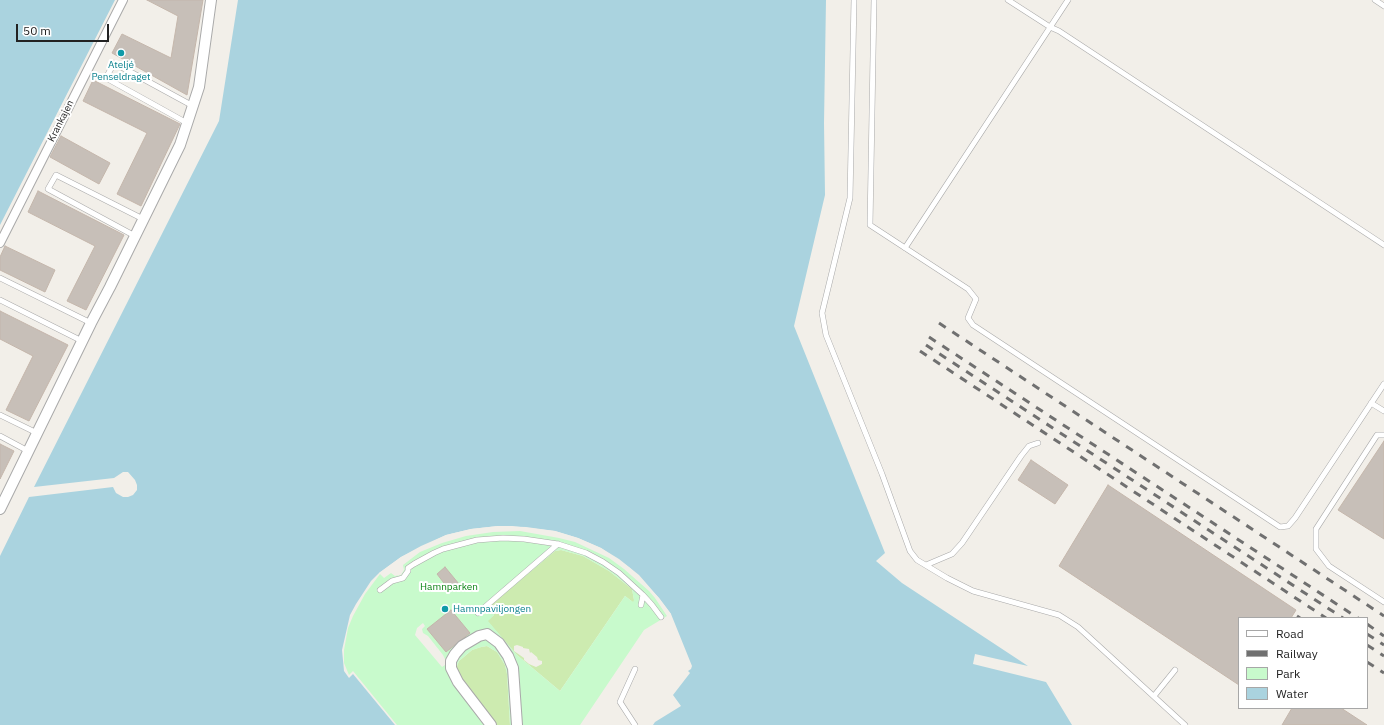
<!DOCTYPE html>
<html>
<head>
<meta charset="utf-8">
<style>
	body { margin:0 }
	#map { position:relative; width:1384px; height:725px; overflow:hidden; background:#f2efe9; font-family:"IBM Plex Sans",sans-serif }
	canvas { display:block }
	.legend { position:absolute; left:1238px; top:617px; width:130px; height:92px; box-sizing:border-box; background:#fff; border:1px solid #a7a7a7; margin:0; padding:5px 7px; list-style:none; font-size:12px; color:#222 }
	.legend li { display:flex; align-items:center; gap:8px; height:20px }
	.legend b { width:20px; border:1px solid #a7a7a7 }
	.scale { position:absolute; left:16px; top:24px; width:93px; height:18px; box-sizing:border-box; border:2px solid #222; border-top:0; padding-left:5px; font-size:12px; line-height:14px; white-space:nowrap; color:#222; -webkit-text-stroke:3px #fff; paint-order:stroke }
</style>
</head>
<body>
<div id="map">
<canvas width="1384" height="725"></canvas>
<ul class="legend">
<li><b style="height:5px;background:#fff"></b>Road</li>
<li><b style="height:5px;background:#707070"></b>Railway</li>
<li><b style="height:11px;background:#c8facc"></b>Park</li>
<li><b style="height:11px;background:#aad3df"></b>Water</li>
</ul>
<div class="scale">50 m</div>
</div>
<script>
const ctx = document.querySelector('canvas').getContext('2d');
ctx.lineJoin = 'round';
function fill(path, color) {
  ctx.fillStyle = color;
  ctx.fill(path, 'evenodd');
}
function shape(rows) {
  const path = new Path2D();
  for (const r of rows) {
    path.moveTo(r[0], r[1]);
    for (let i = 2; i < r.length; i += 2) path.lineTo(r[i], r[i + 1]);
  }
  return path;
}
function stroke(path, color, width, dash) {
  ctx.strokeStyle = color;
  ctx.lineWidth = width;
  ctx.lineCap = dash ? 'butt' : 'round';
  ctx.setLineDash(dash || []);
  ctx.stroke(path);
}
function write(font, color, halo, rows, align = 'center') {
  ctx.font = font + ' "IBM Plex Sans",sans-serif';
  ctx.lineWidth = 4;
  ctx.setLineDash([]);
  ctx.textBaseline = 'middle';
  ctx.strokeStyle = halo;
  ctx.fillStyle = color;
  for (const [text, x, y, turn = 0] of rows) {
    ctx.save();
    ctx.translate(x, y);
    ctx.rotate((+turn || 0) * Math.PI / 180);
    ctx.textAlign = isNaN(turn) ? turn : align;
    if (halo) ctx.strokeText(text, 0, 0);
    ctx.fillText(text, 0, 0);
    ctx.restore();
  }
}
fill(shape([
	[561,550,583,556,609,571,632,589,634,600,634,603,625,596,560,691,517,655,487,621,494,615,488,607,555,551],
	[517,645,523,647,523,648,529,649,530,653,531,652,537,657,538,660,542,661,542,664,536,667,529,664,524,660,524,658,514,651,514,646],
	[487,646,497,652,505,665,507,674,510,725,493,725,456,678,455,671,459,661,472,650,481,647]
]), '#cdebb0');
fill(shape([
	[520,531,559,538,575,542,609,558,624,569,649,591,655,598,667,616,644,630,580,725,510,725,507,674,505,665,497,652,487,646,481,647,472,650,459,661,455,671,493,725,397,725,353,671,349,675,344,663,344,650,348,628,353,616,365,594,380,574,384,578,391,573,395,576,401,575,404,570,403,565,420,552,442,543,466,536,493,532],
	[561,550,583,556,609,571,632,589,634,600,633,602,625,596,560,691,517,655,488,621,494,615,489,607,555,551],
	[423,623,425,626,422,629,423,633,428,636,443,655,446,661,445,665,442,667,415,635,417,628]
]), '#c8facc');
fill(shape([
	[0,0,115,0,0,225],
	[238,0,826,0,824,123,825,195,794,326,885,553,876,561,902,583,1028,666,975,654,973,664,1046,682,1072,725,653,725,655,722,681,706,673,695,690,673,688,671,691,669,692,666,671,614,659,598,630,568,601,548,578,538,555,531,512,526,498,526,471,529,446,535,401,557,379,573,371,581,356,604,350,615,342,650,344,671,349,678,353,674,395,725,0,725,0,556,29,497,113,487,116,493,123,497,128,497,133,495,137,490,137,485,135,480,128,472,123,472,114,478,34,487,219,121]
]), '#aad3df');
fill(shape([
	[498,526,526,527,555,531,578,538,601,548,619,559,639,575,659,598,671,614,669,615,644,583,618,561,600,550,578,540,541,530,498,528,471,531,447,537,422,548,393,564,381,574,379,573,401,557,421,546,446,535,471,529]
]), '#f2efe9');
const building = shape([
	[147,0,203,0,187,95,112,53,122,34,171,58,178,16,147,0],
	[93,80,180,124,141,206,117,194,147,133,83,101,93,80],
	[61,136,110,163,99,184,50,157,61,136],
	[38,191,124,235,86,310,67,301,95,246,28,212,38,191],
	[5,246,55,270,45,292,0,270,0,257,5,246],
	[0,311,68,345,29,421,6,410,33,356,0,339,0,311],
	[1384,441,1384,539,1338,510,1384,441],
	[0,444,14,451,0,479,0,444],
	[1031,460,1068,485,1055,504,1018,480,1031,460],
	[1108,485,1296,610,1291,618,1239,618,1239,685,1059,566,1108,485],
	[445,567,459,584,450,591,437,574,445,567],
	[451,610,470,633,446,652,427,629,451,610],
	[1292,708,1341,708,1367,725,1282,725,1292,708]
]);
fill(building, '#c7bfb8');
stroke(building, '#c4b6ab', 1);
const service = shape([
	[854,0,850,198,822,313,826,335,882,474,910,551,917,560,947,578,973,591,1059,615,1078,627,1185,725],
	[874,0,870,225,968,289,976,299,968,318,973,325,1280,527,1288,526,1295,518,1384,384],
	[1008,0,1050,27,1059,31,1384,245],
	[1375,0,1384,6],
	[187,123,106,78,114,63,193,106],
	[135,236,48,189,56,175,143,219],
	[905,248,1068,0],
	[0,278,91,323],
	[0,300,82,341],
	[1371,403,1384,411],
	[0,415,37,433],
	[1384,435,1377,435,1316,529,1316,549,1329,566,1384,602],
	[0,436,28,451],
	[926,565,952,554,962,543,1021,456,1029,446,1038,443],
	[380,590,392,581,403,578,408,571,408,568,414,564,434,553,443,549,477,540,503,538,524,539,558,544,586,553,603,562,619,573,643,595,641,605],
	[643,595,652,605,661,617],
	[478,613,558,544],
	[1154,696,1175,670],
	[635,725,620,702,635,669]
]);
const pedestrian = shape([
	[0,243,123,0]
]);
const minor = shape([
	[0,509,91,323,110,287,180,145,199,87,211,0],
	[491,725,458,682,451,668,451,661,455,654,462,646,479,636,487,634,499,643,508,656,513,668,517,725]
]);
stroke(service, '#a9a9a9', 6);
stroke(pedestrian, '#a9a9a9', 10);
stroke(minor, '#a9a9a9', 12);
stroke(service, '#fff', 5);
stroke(pedestrian, '#fff', 8);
stroke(minor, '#fff', 10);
stroke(shape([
	[939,323,1384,616],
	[929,337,1358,618],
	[926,345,1343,618],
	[920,351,1326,618],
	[1297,616,1300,618],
	[1367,624,1384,636],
	[1367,634,1384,645],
	[1367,645,1384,656],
	[1367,662,1384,673]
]), '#707070', 3, [8, 8]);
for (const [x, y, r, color] of [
	[121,53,4,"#0f9aa8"],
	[445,609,4,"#0f9aa8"]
]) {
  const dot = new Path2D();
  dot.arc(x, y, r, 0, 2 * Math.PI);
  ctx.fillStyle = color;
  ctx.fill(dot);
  stroke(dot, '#fff', 1.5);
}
write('10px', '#0d838f', '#fff', [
	["Ateljé",121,65],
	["Penseldraget",121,77],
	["Hamnpaviljongen",453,609,"left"]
]);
write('10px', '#222', '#fff', [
	["Krankajen",61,121,-63]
]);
write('10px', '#0c8416', '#fff', [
	["Hamnparken",449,587]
]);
</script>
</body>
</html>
